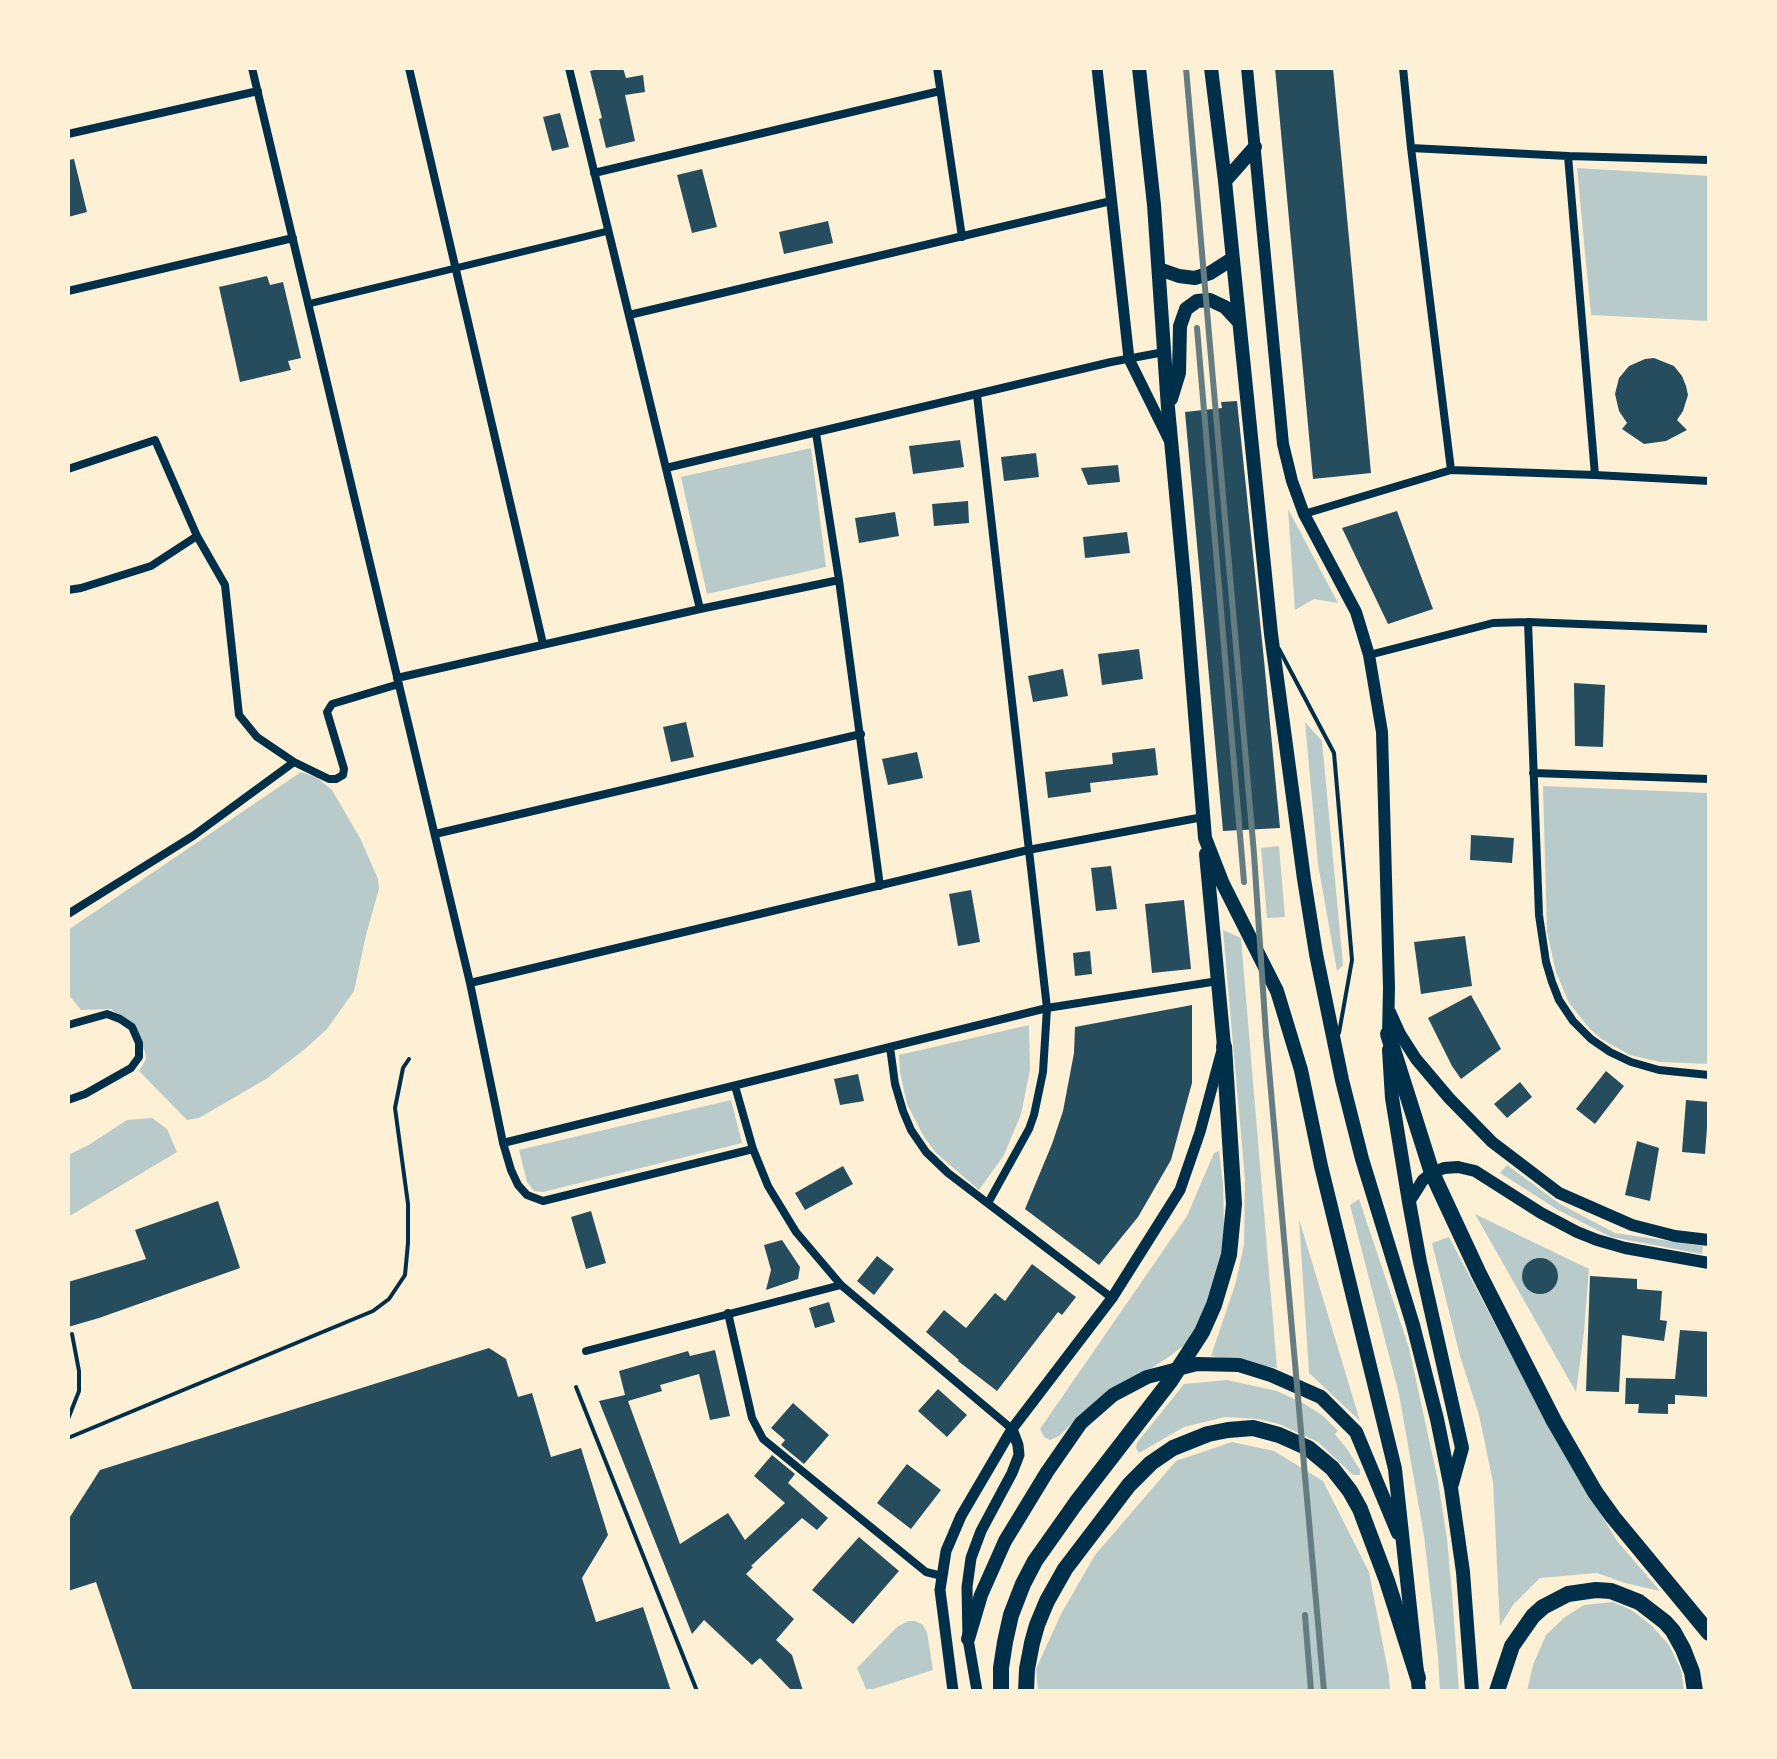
<!DOCTYPE html>
<html>
<head>
<meta charset="utf-8">
<style>
	body { margin:0 }
	#map { position:relative; width:1777px; height:1759px; overflow:hidden; background:#fdf0d5; font-family:"Work Sans",sans-serif }
	canvas { display:block }
	.frame { position:absolute; inset:0; border:70px solid #fdf0d5; pointer-events:none }
</style>
</head>
<body>
<div id="map">
<canvas width="1777" height="1759"></canvas>
<div class="frame"></div>
</div>
<script>
const ctx = document.querySelector('canvas').getContext('2d');
ctx.lineJoin = 'round';
function fill(path, color) {
  ctx.fillStyle = color;
  ctx.fill(path, 'evenodd');
}
function shape(rows) {
  const path = new Path2D();
  for (const r of rows) {
    if (r.length === 3) {
      path.moveTo(r[0] + r[2], r[1]);
      path.arc(r[0], r[1], r[2], 0, 2 * Math.PI);
      continue;
    }
    path.moveTo(r[0], r[1]);
    for (let i = 2; i < r.length; i += 2) path.lineTo(r[i], r[i + 1]);
  }
  return path;
}
function stroke(path, color, width, dash) {
  ctx.strokeStyle = color;
  ctx.lineWidth = width;
  ctx.lineCap = dash ? 'butt' : 'round';
  ctx.setLineDash(dash || []);
  ctx.stroke(path);
}
fill(shape([
	[1577,168,1709,176,1709,321,1591,315],
	[811,448,826,567,707,594,681,477],
	[1288,509,1338,603,1314,599,1295,610],
	[1305,722,1322,741,1343,965,1337,971,1318,864],
	[301,772,316,777,332,790,361,840,378,879,379,889,366,935,354,991,327,1029,305,1049,266,1079,199,1118,187,1120,139,1071,146,1059,145,1052,133,1028,111,1009,81,1010,68,994,68,930],
	[1543,786,1709,793,1709,1064,1660,1062,1630,1055,1603,1040,1590,1029,1569,1003,1556,972,1547,932],
	[1279,846,1285,917,1267,918,1261,848],
	[1223,930,1241,938,1277,1368,1211,1356,1236,1282,1244,1244,1245,1180],
	[1029,1025,1030,1070,1021,1114,1004,1155,979,1190,936,1153,924,1137,907,1104,900,1072,899,1055],
	[731,1100,742,1143,543,1192,534,1191,527,1182,519,1150],
	[152,1118,167,1129,177,1152,68,1217,68,1155,87,1146,127,1120],
	[1219,1151,1223,1184,1224,1227,1221,1269,1206,1307,1187,1343,1170,1356,1084,1412,1059,1436,1050,1440,1044,1437,1040,1429,1187,1216,1214,1153],
	[1507,1165,1560,1204,1615,1233,1703,1246,1702,1254,1611,1237,1558,1210,1500,1173],
	[1359,1199,1409,1348,1438,1481,1447,1539,1452,1594,1459,1691,1440,1691,1438,1656,1424,1536,1399,1394,1350,1205],
	[1475,1214,1589,1269,1584,1332,1576,1392],
	[1299,1219,1360,1421,1309,1373],
	[1449,1237,1556,1440,1617,1541,1660,1591,1625,1583,1597,1573,1540,1578,1513,1605,1500,1626,1493,1482,1479,1415,1460,1356,1432,1243],
	[1227,1380,1277,1391,1303,1403,1322,1415,1338,1431,1335,1434,1347,1449,1360,1470,1360,1475,1353,1475,1318,1442,1279,1424,1258,1419,1225,1417,1184,1427,1139,1453,1136,1448,1137,1443,1184,1384],
	[1232,1442,1274,1451,1323,1481,1369,1572,1389,1676,1390,1691,1038,1691,1036,1669,1061,1614,1095,1555,1176,1461],
	[1613,1602,1633,1611,1651,1625,1669,1645,1681,1670,1684,1691,1527,1691,1533,1665,1546,1635,1565,1617,1584,1605],
	[908,1621,915,1621,922,1624,927,1632,933,1670,867,1691,857,1668,897,1627]
]), '#b9caca');
fill(shape([
	[601,68,623,68,626,78,643,75,645,92,625,95,635,141,606,148,599,119,602,118,590,71],
	[1275,68,1333,68,1371,473,1313,479],
	[560,113,569,147,552,151,543,117],
	[74,159,87,212,68,217,68,160],
	[702,169,717,227,692,233,677,175],
	[828,221,833,243,784,254,779,232],
	[267,276,270,285,283,282,301,358,288,361,291,370,240,382,219,287],
	[1654,358,1674,366,1682,376,1686,386,1688,395,1683,411,1677,420,1687,430,1666,441,1644,444,1622,429,1627,423,1619,411,1615,394,1619,378,1629,366,1645,359],
	[1237,401,1264,660,1280,828,1223,831,1185,412,1222,408,1221,402],
	[960,440,964,467,913,474,909,446],
	[1036,453,1039,477,1004,481,1001,457],
	[1118,465,1120,482,1088,485,1081,468],
	[968,501,969,523,934,526,932,504],
	[1397,511,1433,609,1388,624,1342,528],
	[895,512,899,536,859,543,855,518],
	[1127,532,1130,553,1085,558,1083,537],
	[1139,649,1143,679,1102,685,1098,654],
	[1063,669,1068,696,1033,702,1028,676],
	[1574,683,1605,685,1603,747,1575,746],
	[686,722,694,757,671,762,663,727],
	[1155,748,1158,775,1090,783,1091,792,1048,798,1045,772,1113,764,1112,753],
	[917,752,923,778,888,785,882,759],
	[1471,835,1514,838,1512,863,1470,860],
	[1111,866,1117,909,1096,911,1091,868],
	[971,890,980,942,958,946,949,894],
	[1184,900,1191,969,1152,973,1145,904],
	[1465,936,1472,986,1421,994,1414,942],
	[1090,951,1092,974,1075,976,1073,953],
	[1471,995,1501,1049,1461,1079,1452,1066,1428,1018],
	[1192,1005,1192,1083,1171,1160,1138,1217,1099,1265,1025,1209,1052,1144,1063,1111,1074,1053,1075,1027],
	[1606,1071,1624,1086,1595,1124,1576,1109],
	[858,1074,864,1101,840,1105,834,1079],
	[1520,1082,1532,1097,1507,1118,1494,1104],
	[1686,1100,1709,1102,1705,1154,1682,1152],
	[1637,1141,1659,1148,1650,1201,1625,1195],
	[843,1166,853,1184,805,1210,795,1193],
	[218,1201,240,1268,99,1318,68,1327,68,1282,146,1259,135,1230],
	[591,1211,606,1263,586,1269,571,1217],
	[782,1240,800,1267,798,1279,766,1290,771,1270,764,1245],
	[877,1256,894,1269,874,1295,857,1281],
	[1540,1276,18],
	[1032,1264,1076,1297,1062,1315,1058,1312,997,1391,958,1361,959,1360,926,1332,944,1310,966,1328,995,1293,1005,1301],
	[1590,1276,1637,1279,1637,1289,1662,1291,1660,1320,1667,1321,1664,1341,1622,1335,1619,1392,1586,1391],
	[829,1302,835,1322,815,1328,809,1308],
	[1680,1330,1709,1332,1709,1397,1675,1395,1675,1404,1668,1404,1668,1414,1638,1413,1639,1404,1625,1404,1626,1378,1675,1379],
	[489,1348,506,1359,518,1397,532,1393,551,1457,581,1448,608,1535,582,1578,596,1622,643,1607,671,1691,133,1691,96,1582,68,1591,68,1520,100,1470],
	[715,1350,730,1416,710,1420,699,1374,660,1385,662,1391,628,1401,680,1544,728,1513,745,1540,785,1503,754,1476,772,1455,795,1474,788,1483,828,1518,817,1530,802,1518,751,1566,753,1567,746,1574,794,1619,776,1640,792,1655,803,1691,792,1691,760,1658,752,1665,704,1620,692,1634,599,1401,625,1395,619,1371,688,1351,690,1356],
	[938,1389,967,1415,947,1437,918,1411],
	[793,1403,829,1435,804,1464,781,1445,785,1440,771,1428],
	[907,1464,941,1490,911,1529,877,1503],
	[859,1537,899,1571,853,1624,812,1590]
]), '#264d5e');
stroke(shape([
	[1279,649,1334,753,1352,960,1339,1033],
	[576,1387,697,1691],
	[68,1419,79,1391,79,1371,72,1334],
	[68,1438,373,1311,389,1299,405,1275,408,1243,408,1204,395,1108,403,1068,409,1059]
]), '#003049', 4);
stroke(shape([
	[308,304,608,231]
]), '#003049', 7);
stroke(shape([
	[252,68,470,983,503,1143,511,1170,518,1185,527,1195,543,1201,753,1149],
	[409,68,543,644],
	[569,68,700,609],
	[937,68,962,237],
	[1403,68,1411,148,1451,470],
	[68,134,258,91],
	[1411,148,1568,156,1709,160],
	[1568,156,1595,475],
	[594,173,940,91],
	[68,291,293,238],
	[629,315,1111,201],
	[977,395,1047,1008,1043,1072,1034,1115,1029,1129,988,1203],
	[816,433,839,580,880,886],
	[666,468,1111,362,1164,352],
	[68,469,155,440,197,536,225,585,239,715,257,737,294,762,329,779,336,779,343,775,344,769,327,712,332,704,399,684],
	[1304,514,1451,470,1595,475,1709,481],
	[68,590,81,588,151,566,197,536],
	[1528,622,1539,915,1546,962,1552,982,1559,1000,1573,1021,1591,1039,1610,1052,1631,1062,1659,1070,1709,1075],
	[1369,655,1493,623,1528,622,1709,629],
	[397,678,700,609,839,580],
	[1533,773,1709,779],
	[435,834,861,734],
	[68,914,193,836,294,762],
	[470,983,1028,850,1203,817],
	[68,1025,107,1014,120,1019,132,1027,139,1043,139,1057,131,1068,85,1094,68,1100],
	[890,1047,895,1084,903,1111,911,1130,926,1152,948,1173,1112,1298],
	[735,1086,753,1149,768,1186,796,1232,841,1285,1012,1429],
	[503,1143,1047,1008,1218,981],
	[728,1313,752,1418,763,1439,926,1572,942,1576],
	[586,1351,841,1285]
]), '#003049', 8);
stroke(shape([
	[1097,68,1129,359,1169,440],
	[953,1691,940,1590,946,1551,961,1516,1012,1429,1112,1298,1180,1190,1200,1132,1221,1054],
	[977,1691,968,1639,967,1587,971,1558,981,1531,1012,1473,1019,1455,1018,1445,1012,1429]
]), '#003049', 11);
stroke(shape([
	[1247,68,1283,444,1292,481,1304,514,1356,612,1369,655,1382,732,1389,988,1388,1034],
	[1390,1012,1400,1034,1416,1059,1449,1098,1492,1142,1559,1193,1632,1225,1675,1236,1709,1240],
	[1409,1202,1423,1180,1432,1173,1444,1168,1458,1167,1475,1171,1541,1213,1577,1232,1597,1240,1625,1248,1709,1263]
]), '#003049', 12);
stroke(shape([
	[1139,68,1154,205,1168,408,1185,590,1205,838,1223,884,1277,991,1301,1070,1321,1166,1395,1469,1419,1691],
	[1211,68,1225,181,1271,634,1304,879,1316,954,1342,1080,1362,1159,1413,1325,1437,1419,1451,1488,1463,1572,1472,1691],
	[1225,181,1255,147],
	[1159,269,1179,276,1195,278,1210,273,1232,259],
	[1171,399,1179,373,1180,326,1186,309,1197,301,1210,300,1225,307,1238,321],
	[1206,854,1224,1046],
	[1389,1050,1392,1098,1409,1202,1420,1262,1462,1448,1452,1484],
	[968,1639,981,1595,1005,1541,1047,1472,1081,1423,1113,1395,1147,1377,1197,1364,1239,1365,1271,1375,1321,1397,1356,1432,1398,1533]
]), '#003049', 14);
stroke(shape([
	[1388,1034,1432,1173,1479,1274,1554,1421,1595,1492,1613,1517,1709,1633],
	[1001,1691,1001,1668,1005,1642,1011,1615,1023,1584,1035,1561,1076,1503,1171,1380,1202,1332,1214,1305,1229,1255,1234,1204,1224,1046],
	[1026,1691,1027,1669,1032,1643,1037,1625,1047,1601,1065,1569,1129,1485,1151,1463,1173,1448,1208,1434,1228,1430,1253,1428,1279,1435,1308,1448,1332,1468,1350,1491,1360,1509,1387,1581,1418,1678],
	[1497,1691,1512,1646,1533,1616,1543,1607,1568,1594,1596,1590,1611,1591,1639,1602,1665,1622,1673,1631,1683,1649,1692,1672,1695,1691]
]), '#003049', 16);
stroke(shape([
	[1186,68,1254,854,1266,1035,1324,1691],
	[1197,328,1244,882],
	[1305,1615,1311,1691]
]), '#657d81', 6);
</script>
</body>
</html>
